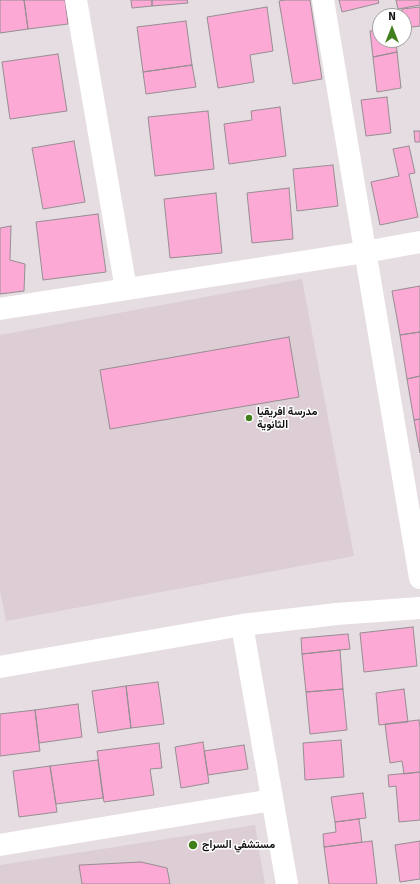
<!DOCTYPE html>
<html>
<head>
<meta charset="utf-8">
<style>
	body { margin:0 }
	#map { position:relative; width:420px; height:884px; overflow:hidden; background:#e5dde1; font-family:Signika,sans-serif }
	canvas { display:block }
	.north { position:absolute; left:372px; top:8px; width:40px; height:40px; box-sizing:border-box; background:#fff; border:1px solid #a09fa0; border-radius:50%; rotate:0deg; font-size:11px; font-weight:700; line-height:16px; text-align:center; color:#121011 }
	.north::after { content:''; display:block; margin:auto; width:14px; height:18px; background:#417f1c; clip-path:polygon(50% 0,100% 100%,50% 72%,0 100%) }
</style>
</head>
<body>
<div id="map">
<canvas width="420" height="884"></canvas>
<div class="north">N</div>
</div>
<script>
const ctx = document.querySelector('canvas').getContext('2d');
ctx.lineJoin = 'round';
function fill(path, color) {
  ctx.fillStyle = color;
  ctx.fill(path, 'evenodd');
}
function shape(rows) {
  const path = new Path2D();
  for (const r of rows) {
    path.moveTo(r[0], r[1]);
    for (let i = 2; i < r.length; i += 2) path.lineTo(r[i], r[i + 1]);
  }
  return path;
}
function stroke(path, color, width, dash) {
  ctx.strokeStyle = color;
  ctx.lineWidth = width;
  ctx.lineCap = dash ? 'butt' : 'round';
  ctx.setLineDash(dash || []);
  ctx.stroke(path);
}
function write(font, color, halo, rows, align = 'center') {
  ctx.font = font + ' Signika,Vazirmatn,sans-serif';
  ctx.lineWidth = 3;
  ctx.setLineDash([]);
  ctx.textBaseline = 'middle';
  ctx.strokeStyle = halo;
  ctx.fillStyle = color;
  for (const [text, x, y, turn = 0] of rows) {
    ctx.save();
    ctx.translate(x, y);
    ctx.rotate((+turn || 0) * Math.PI / 180);
    ctx.textAlign = isNaN(turn) ? turn : align;
    if (halo) ctx.strokeText(text, 0, 0);
    ctx.fillText(text, 0, 0);
    ctx.restore();
  }
}
fill(shape([
	[302,279,354,556,6,621,0,590,0,335],
	[255,825,265,884,0,884,0,865]
]), '#ddced5');
const building = shape([
	[0,0,24,0,28,29,0,33,0,0],
	[24,0,65,0,68,24,28,29,24,0],
	[131,0,152,0,152,6,132,8,131,0],
	[152,0,187,0,188,3,152,6,152,0],
	[285,0,310,0,322,79,293,84,279,1,285,0],
	[339,0,378,0,379,3,342,12,339,0],
	[396,0,420,0,420,5,398,9,396,0],
	[267,7,273,51,250,55,254,82,218,88,207,17,267,7],
	[420,7,420,26,404,28,404,16,403,16,402,9,420,7],
	[186,21,192,65,143,72,137,27,186,21],
	[380,30,380,40,396,40,397,52,373,57,370,31,380,30],
	[397,52,401,88,377,92,373,57,397,52],
	[58,54,67,111,10,119,2,62,58,54],
	[192,65,196,87,146,94,143,72,192,65],
	[387,97,391,133,366,136,361,100,387,97],
	[280,107,286,156,229,164,224,124,252,120,251,111,280,107],
	[208,111,214,169,155,176,148,117,208,111],
	[414,131,420,131,420,142,415,142,414,131],
	[74,141,85,202,43,209,32,148,74,141],
	[409,146,415,173,409,174,418,217,380,225,371,182,399,176,393,149,409,146],
	[333,165,338,206,297,211,293,169,333,165],
	[289,188,293,239,252,243,247,193,289,188],
	[216,193,222,253,170,258,164,199,216,193],
	[98,214,106,272,43,280,36,222,98,214],
	[11,226,10,260,25,264,24,291,0,294,0,228,11,226],
	[420,286,420,332,400,335,392,291,420,286],
	[420,332,420,376,407,379,400,335,420,332],
	[289,337,299,397,110,429,100,370,289,337],
	[420,376,420,419,414,420,407,379,420,376],
	[420,419,420,453,414,420,420,419],
	[413,627,417,666,364,672,360,633,413,627],
	[348,634,350,649,302,654,301,638,348,634],
	[340,650,343,689,306,692,302,654,340,650],
	[158,682,164,724,131,728,126,686,158,682],
	[126,686,131,728,98,733,92,691,126,686],
	[343,689,347,730,310,734,306,692,343,689],
	[404,689,408,722,379,725,376,693,404,689],
	[78,704,82,737,39,743,35,710,78,704],
	[35,710,40,751,0,756,0,714,35,710],
	[419,720,420,728,420,772,404,774,402,761,390,763,385,724,419,720],
	[341,740,344,777,305,780,303,743,341,740],
	[203,742,209,783,181,788,175,747,203,742],
	[159,743,162,768,150,769,154,795,104,802,97,751,159,743],
	[244,745,248,769,208,775,204,751,244,745],
	[98,760,103,798,56,804,50,766,98,760],
	[50,766,57,812,19,817,13,771,50,766],
	[420,772,420,820,399,822,396,786,389,787,388,775,420,772],
	[363,793,366,818,335,822,331,797,363,793],
	[359,819,362,842,324,847,323,834,336,832,335,822,359,819],
	[372,841,377,884,329,884,324,847,372,841],
	[420,841,420,879,400,882,395,845,420,841],
	[141,862,167,868,170,884,82,884,79,865,81,865,141,862]
]);
fill(building, '#fca9d5');
stroke(building, '#958e91', 1);
stroke(shape([
	[76,0,126,289],
	[323,0,420,578],
	[0,309,365,252,420,242],
	[242,625,287,884],
	[0,667,242,625,337,614,420,608],
	[0,845,272,800]
]), '#fff', 22);
for (const [x, y, r, color] of [
	[249,418,4,"#417f1c"],
	[193,845,5,"#417f1c"]
]) {
  const dot = new Path2D();
  dot.arc(x, y, r, 0, 2 * Math.PI);
  ctx.fillStyle = color;
  ctx.fill(dot);
  stroke(dot, '#fff', 1.5);
}
write('bold 11px', '#121011', '#fff', [
	["مدرسة افريقيا",257,412],
	["الثانوية",257,425],
	["مستشفي السراج",202,845]
], 'left');
</script>
</body>
</html>
